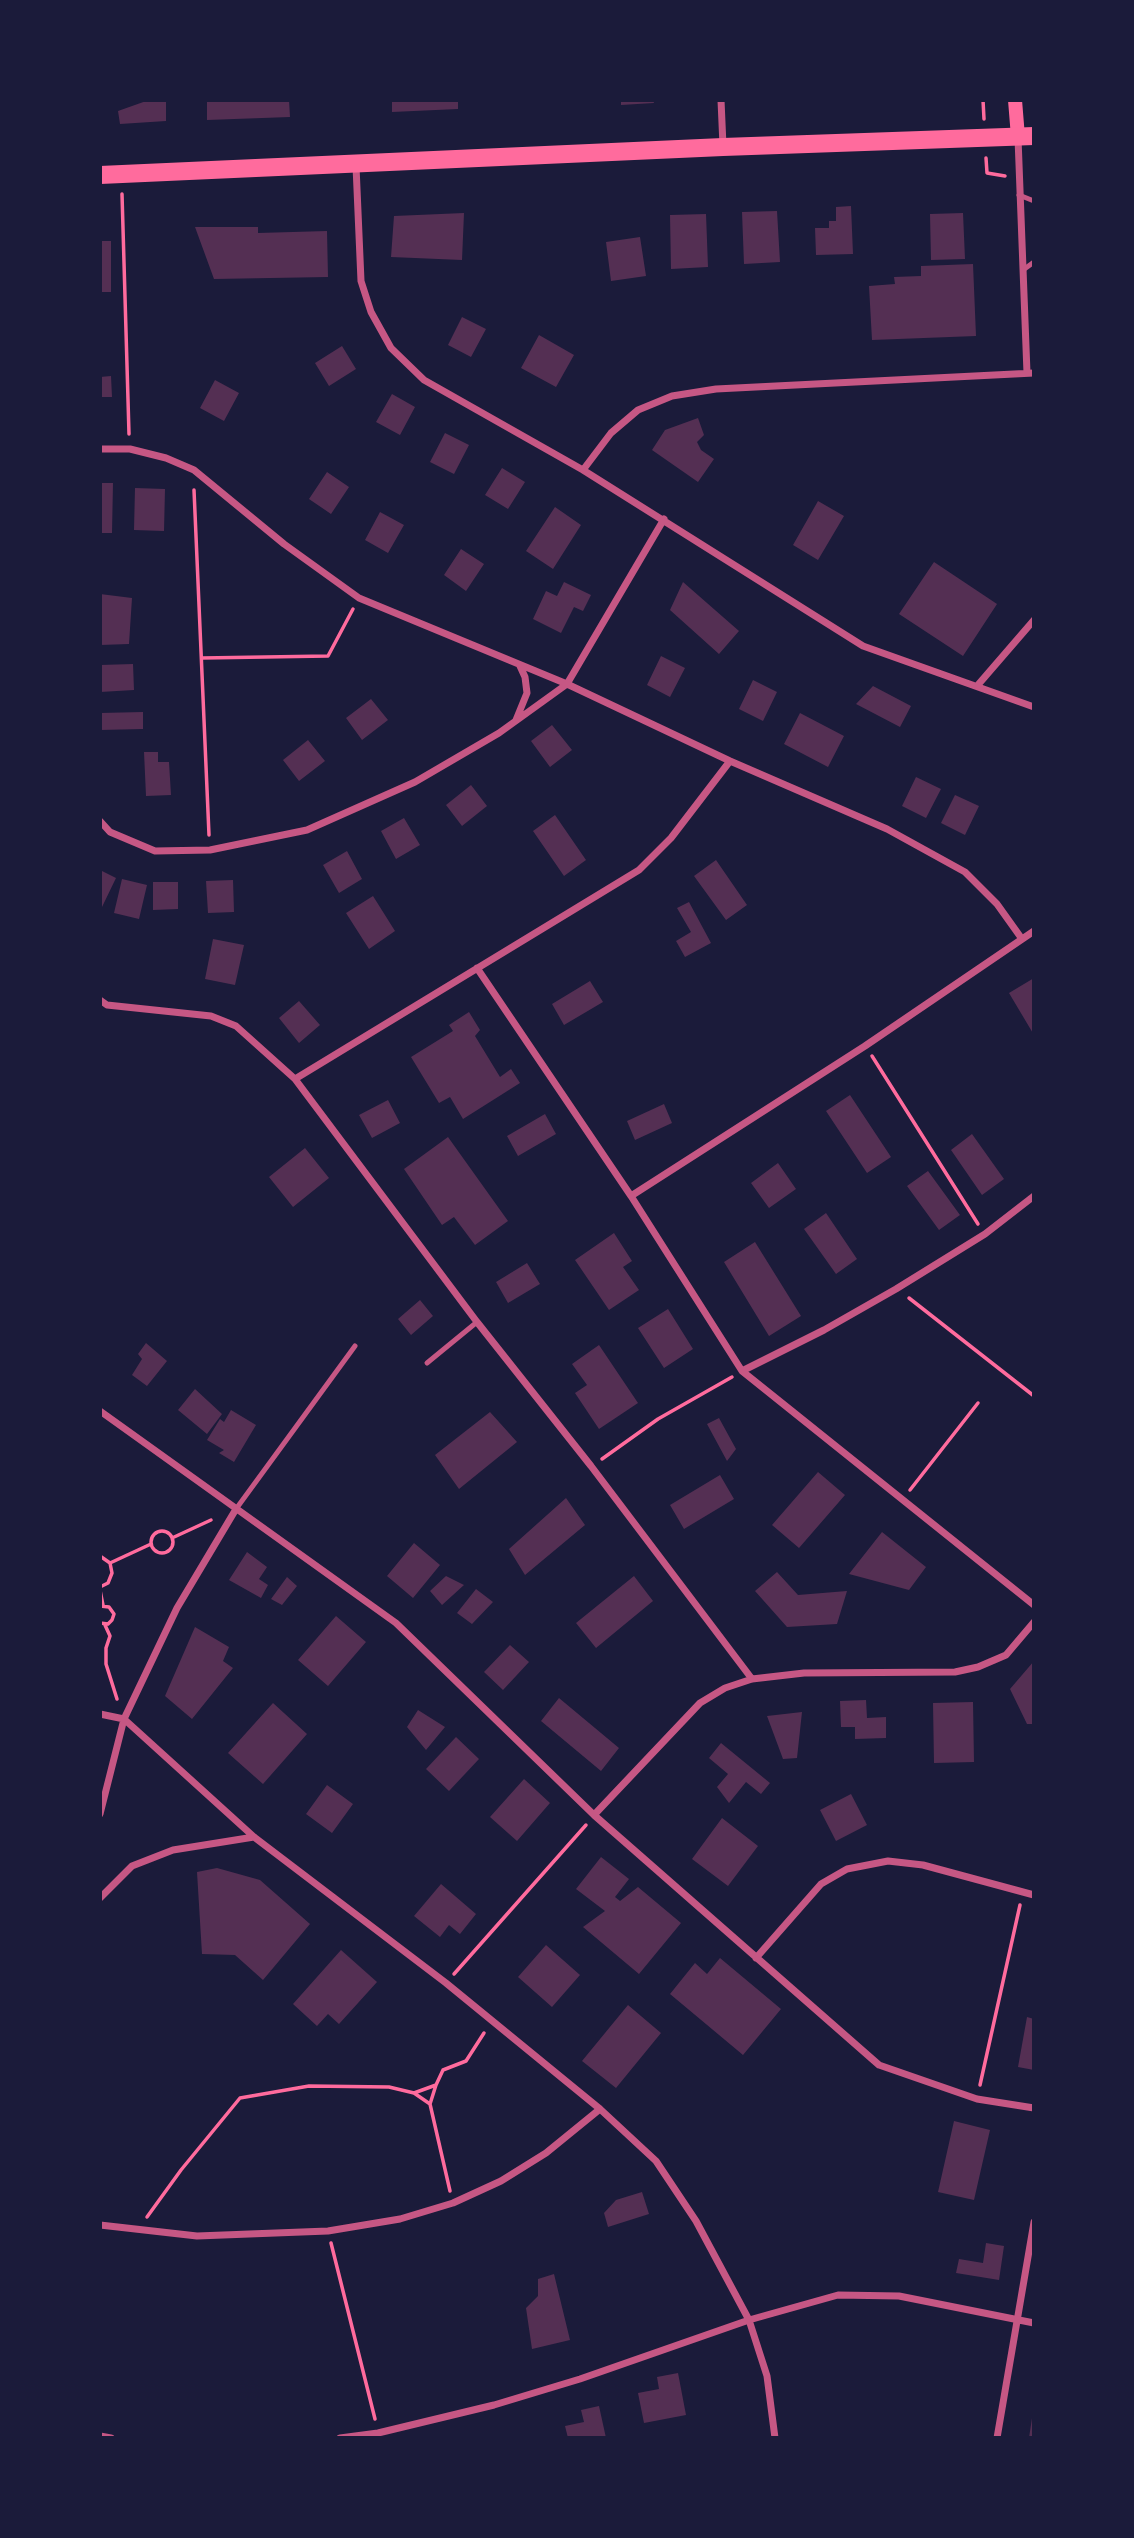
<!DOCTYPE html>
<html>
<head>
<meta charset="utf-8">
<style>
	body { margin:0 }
	#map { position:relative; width:1134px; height:2538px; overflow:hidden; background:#1b1b3a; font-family:"Source Serif 4",serif }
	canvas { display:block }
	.frame { position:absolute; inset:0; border:102px solid #1b1b3a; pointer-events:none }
</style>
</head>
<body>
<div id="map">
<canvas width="1134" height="2538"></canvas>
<div class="frame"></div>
</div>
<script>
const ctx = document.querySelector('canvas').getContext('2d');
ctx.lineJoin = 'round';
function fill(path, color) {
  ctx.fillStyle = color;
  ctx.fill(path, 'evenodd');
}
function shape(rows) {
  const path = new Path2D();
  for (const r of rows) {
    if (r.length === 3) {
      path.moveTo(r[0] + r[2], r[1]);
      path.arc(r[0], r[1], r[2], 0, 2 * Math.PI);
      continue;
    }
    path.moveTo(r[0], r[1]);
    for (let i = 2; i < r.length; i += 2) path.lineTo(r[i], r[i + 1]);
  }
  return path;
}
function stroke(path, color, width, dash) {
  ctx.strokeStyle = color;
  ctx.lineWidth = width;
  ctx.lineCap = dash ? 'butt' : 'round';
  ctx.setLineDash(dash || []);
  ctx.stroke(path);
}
fill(shape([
	[149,100,166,100,166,121,120,124,118,111],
	[207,100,289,100,290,117,207,120],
	[392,100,458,100,458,109,392,112],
	[621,100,653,100,654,103,621,105],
	[851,206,853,254,816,255,815,228,829,228,829,221,836,221,836,207],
	[777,211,780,262,744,264,742,212],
	[464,213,462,260,391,257,394,216],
	[963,213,965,259,931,260,930,214],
	[706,214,708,267,671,269,670,215],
	[195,227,258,227,258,233,327,231,328,277,214,279],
	[640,237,646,276,611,281,606,242],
	[100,241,111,241,111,292,100,292],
	[973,264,976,336,872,340,869,286,895,284,894,277,921,276,921,266],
	[462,317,486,329,471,357,448,345],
	[539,335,574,355,556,387,521,368],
	[342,346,356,369,329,386,315,363],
	[111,376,112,397,100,397,100,377],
	[215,380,239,393,224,421,200,408],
	[392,394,415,407,400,435,376,422],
	[698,418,704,435,697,442,701,450,714,459,698,482,652,450,665,430],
	[445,433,469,445,454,474,430,462],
	[502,468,525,482,508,509,485,495],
	[327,472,349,487,331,514,309,499],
	[102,483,113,483,112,533,100,533,100,492,102,492],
	[135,488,165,489,164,531,134,530],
	[818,501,844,516,818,560,793,545],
	[555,507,581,525,553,569,526,551],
	[380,512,404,525,388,553,365,540],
	[461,549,484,564,466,591,444,575],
	[934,562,997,604,963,656,899,614],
	[564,582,591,595,583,611,574,607,561,633,533,619,546,591,557,596],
	[683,582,739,631,719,654,670,610],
	[100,594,132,598,129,644,100,645],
	[661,656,685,668,670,697,647,685],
	[133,664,134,690,100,692,100,665],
	[753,680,777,692,763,721,739,709],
	[873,686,911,706,900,727,856,704],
	[371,699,388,720,362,740,346,718],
	[143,712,143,729,100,730,100,713],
	[800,713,844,736,828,767,784,744],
	[552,725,572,750,550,767,531,741],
	[308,740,325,761,299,781,283,760],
	[144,752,158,752,158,762,169,762,171,795,146,796],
	[916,777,941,789,926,818,902,806],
	[471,785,487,806,462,826,446,805],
	[955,795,979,806,965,835,941,823],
	[555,815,586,860,564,876,533,831],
	[404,818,420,845,396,859,381,831],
	[347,851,362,879,339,893,323,865],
	[716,860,747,905,726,920,694,876],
	[100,870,116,878,102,907,100,906],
	[122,879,147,885,139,919,114,913],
	[233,880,234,912,208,913,206,881],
	[153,882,178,882,178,909,153,910],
	[373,896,395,931,369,949,346,913],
	[689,902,711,943,685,957,676,941,691,932,677,908],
	[213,939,244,945,235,985,205,979],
	[1034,978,1034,1035,1009,993],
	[590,981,603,1002,564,1025,552,1004],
	[299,1001,320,1025,299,1043,279,1018],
	[469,1012,480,1030,475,1036,500,1077,511,1069,520,1083,463,1119,450,1097,439,1103,411,1057,453,1031,449,1025],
	[850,1095,891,1157,867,1173,826,1111],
	[388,1100,400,1123,372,1138,359,1115],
	[664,1104,672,1123,635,1140,627,1121],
	[545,1114,556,1134,518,1156,507,1136],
	[972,1134,1004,1179,982,1195,951,1150],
	[448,1137,508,1221,475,1245,454,1217,442,1225,404,1169],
	[305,1148,329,1178,293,1207,269,1177],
	[778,1163,796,1189,769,1208,751,1183],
	[928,1171,960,1215,939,1230,907,1186],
	[826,1213,857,1259,836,1274,804,1229],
	[614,1233,632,1261,623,1267,639,1290,609,1310,575,1260],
	[755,1242,801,1316,769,1336,724,1262],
	[527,1263,540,1284,508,1303,496,1282],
	[420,1300,433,1316,411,1335,398,1319],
	[668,1309,693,1349,664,1368,638,1328],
	[146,1343,167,1361,147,1386,132,1375,142,1359,138,1354],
	[599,1345,638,1403,599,1429,575,1393,587,1385,572,1364],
	[195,1389,222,1414,207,1434,178,1410],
	[231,1410,256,1425,234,1462,219,1453,224,1450,207,1440,220,1419,224,1422],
	[490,1412,517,1442,459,1489,435,1455],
	[719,1418,736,1449,727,1461,707,1424],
	[818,1472,845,1495,799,1548,772,1525],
	[720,1475,734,1499,684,1529,670,1505],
	[566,1498,585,1525,525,1575,509,1549],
	[882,1532,926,1567,909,1590,849,1574],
	[414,1543,440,1565,413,1598,387,1576],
	[247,1552,267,1567,259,1579,268,1585,261,1598,229,1580],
	[777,1572,798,1595,847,1591,837,1624,787,1627,755,1591],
	[446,1576,464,1585,442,1605,430,1591],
	[634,1576,653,1601,596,1648,576,1623],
	[287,1577,297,1586,282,1605,271,1599],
	[476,1589,493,1602,472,1624,457,1613],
	[336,1616,366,1642,328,1686,298,1660],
	[195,1627,229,1647,223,1661,233,1668,192,1719,165,1696],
	[510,1645,529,1662,503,1690,484,1672],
	[1034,1661,1034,1724,1027,1724,1010,1689],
	[559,1698,619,1748,601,1771,541,1721],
	[866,1700,867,1718,886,1717,886,1738,855,1739,855,1727,841,1727,840,1701],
	[973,1702,974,1762,934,1763,933,1703],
	[273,1703,307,1734,263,1784,228,1753],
	[418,1710,445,1727,426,1750,407,1727],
	[802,1712,797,1758,783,1759,767,1716],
	[456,1737,479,1759,449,1791,426,1769],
	[721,1743,770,1783,761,1794,746,1782,729,1803,717,1787,728,1774,709,1758],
	[524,1779,550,1803,517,1841,490,1817],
	[327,1785,353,1804,332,1833,306,1814],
	[851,1794,867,1825,836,1841,820,1810],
	[722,1818,758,1846,728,1886,692,1859],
	[601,1857,629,1879,615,1897,620,1901,638,1887,681,1923,639,1974,583,1927,605,1911,576,1889],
	[217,1868,260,1880,310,1924,263,1980,235,1955,202,1954,197,1872],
	[441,1884,476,1914,460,1934,449,1925,440,1937,414,1916],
	[546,1945,580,1975,552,2007,518,1977],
	[341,1950,377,1982,339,2024,328,2014,317,2026,293,2004],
	[720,1958,781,2009,743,2055,670,1994,695,1963,707,1974],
	[628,2005,661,2033,616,2088,582,2061],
	[1027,2017,1034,2019,1034,2070,1018,2067],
	[954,2121,990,2130,974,2200,938,2192],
	[642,2192,649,2214,608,2227,604,2213,616,2200],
	[986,2243,1004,2246,999,2280,956,2273,959,2259,983,2263],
	[554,2274,570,2340,532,2349,526,2308,538,2296,538,2279],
	[678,2373,686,2415,644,2423,638,2393,659,2389,657,2377],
	[599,2406,606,2438,568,2438,565,2426,584,2422,581,2410],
	[1032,2418,1034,2419,1034,2438,1029,2438]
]), '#542f53');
stroke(shape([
	[983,100,984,119],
	[986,158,987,173,1005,176],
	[122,194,129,434],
	[194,490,209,835],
	[202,658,328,656,353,609],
	[872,1056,978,1224],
	[909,1298,1034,1396],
	[602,1459,658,1419,732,1377],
	[910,1490,978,1403],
	[162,1542,11],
	[172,1538,211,1520],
	[100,1556,110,1563,112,1573,108,1583,100,1587],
	[110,1563,151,1544],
	[100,1590,103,1605],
	[100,1606,109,1607,114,1614,112,1620,108,1624,100,1623],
	[105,1625,110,1636,106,1648,106,1664,117,1699],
	[454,1974,586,1825],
	[436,2085,443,2070,466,2061,484,2033],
	[980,2085,1020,1905],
	[430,2104,450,2191],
	[147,2217,181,2170,240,2098,309,2086,389,2087,414,2093,430,2104,436,2085,414,2093],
	[331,2243,375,2419]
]), '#ff6b9d', 3.5);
stroke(shape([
	[1019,195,1034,201],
	[1023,270,1034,262],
	[427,1363,477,1322],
	[236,1509,355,1346]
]), '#c65784', 5);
stroke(shape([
	[721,100,723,146],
	[1018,138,1027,373],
	[356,166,361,281,371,312,391,348,424,380,583,470,863,646,1034,707],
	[100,449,130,449,166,458,194,470,284,544,359,598,567,684,730,761,887,829,965,872,997,904,1022,939],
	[583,470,611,433,638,410,672,396,716,389,1034,373],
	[977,686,1034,620],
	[516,720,527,693,525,677,520,666],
	[100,821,110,832,155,851,210,850,307,830,415,782,499,733,567,684,664,519],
	[477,968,631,1196,742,1371,1034,1605],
	[100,1000,107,1005,211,1016,236,1026,295,1079,477,1322,591,1466,752,1679],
	[295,1079,639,870,671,838,730,761],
	[631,1196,865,1046,1034,931],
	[742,1371,824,1330,896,1289,985,1234,1034,1196],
	[100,1411,396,1623,594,1815,879,2065,977,2099,1034,2108],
	[100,1714,124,1719,254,1837,446,1983,600,2109,656,2161,696,2221,749,2320,767,2376,775,2438],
	[100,1814,124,1719,177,1608,236,1509],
	[594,1815,700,1703,725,1688,752,1679,804,1673,955,1672,978,1667,1006,1655,1034,1622],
	[100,1898,132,1866,173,1850,254,1837],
	[756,1958,821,1884,847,1869,888,1861,923,1865,1034,1895],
	[100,2225,197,2236,328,2231,400,2219,453,2203,501,2181,546,2153,600,2109],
	[100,2436,111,2438],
	[340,2438,378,2433,494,2405,580,2379,749,2320,838,2295,899,2296,1034,2323],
	[997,2438,1034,2222]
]), '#c65784', 7);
stroke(shape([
	[1015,100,1018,137]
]), '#ff6b9d', 14);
stroke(shape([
	[100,175,723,147,1034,136]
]), '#ff6b9d', 18);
</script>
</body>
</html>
